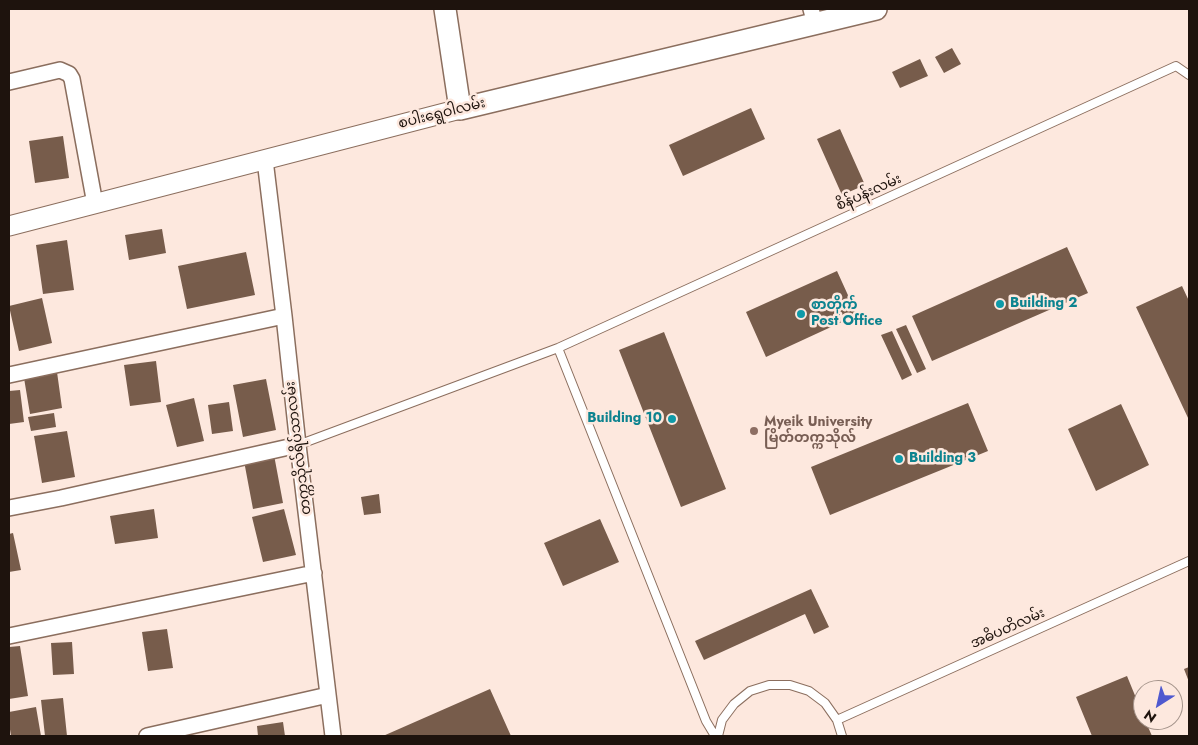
<!DOCTYPE html>
<html>
<head>
<meta charset="utf-8">
<style>
	body { margin:0 }
	#map { position:relative; width:1198px; height:745px; overflow:hidden; background:#fde8de; font-family:Jost,sans-serif }
	canvas { display:block }
	.frame { position:absolute; inset:0; border:10px solid #1e130d; pointer-events:none }
	.north { position:absolute; left:1133px; top:680px; width:50px; height:50px; box-sizing:border-box; background:#fde8de; border:1px solid #a4938a; border-radius:50%; rotate:215deg; font-size:14px; font-weight:700; line-height:20px; text-align:center; color:#1e130d }
	.north::after { content:''; display:block; margin:auto; width:18px; height:22px; background:#4f59cf; clip-path:polygon(50% 0,100% 100%,50% 72%,0 100%) }
</style>
</head>
<body>
<div id="map">
<canvas width="1198" height="745"></canvas>
<div class="frame"></div>
<div class="north">N</div>
</div>
<script>
const ctx = document.querySelector('canvas').getContext('2d');
ctx.lineJoin = 'round';
function fill(path, color) {
  ctx.fillStyle = color;
  ctx.fill(path, 'evenodd');
}
function shape(rows) {
  const path = new Path2D();
  for (const r of rows) {
    path.moveTo(r[0], r[1]);
    for (let i = 2; i < r.length; i += 2) path.lineTo(r[i], r[i + 1]);
  }
  return path;
}
function stroke(path, color, width, dash) {
  ctx.strokeStyle = color;
  ctx.lineWidth = width;
  ctx.lineCap = dash ? 'butt' : 'round';
  ctx.setLineDash(dash || []);
  ctx.stroke(path);
}
function write(font, color, halo, rows, align = 'center') {
  ctx.font = font + ' Jost,"Noto Sans Myanmar",sans-serif';
  ctx.lineWidth = 5;
  ctx.setLineDash([]);
  ctx.textBaseline = 'middle';
  ctx.strokeStyle = halo;
  ctx.fillStyle = color;
  for (const [text, x, y, turn = 0] of rows) {
    ctx.save();
    ctx.translate(x, y);
    ctx.rotate((+turn || 0) * Math.PI / 180);
    ctx.textAlign = isNaN(turn) ? turn : align;
    if (halo) ctx.strokeText(text, 0, 0);
    ctx.fillText(text, 0, 0);
    ctx.restore();
  }
}
fill(shape([
	[952,48,961,64,944,73,935,57],
	[920,59,928,76,900,88,892,72],
	[751,108,765,139,683,176,669,145],
	[840,129,865,185,842,195,817,139],
	[63,136,69,178,35,183,29,141],
	[162,229,166,253,129,260,125,235],
	[67,240,74,290,43,294,36,245],
	[1067,247,1088,293,932,361,912,316],
	[246,252,255,295,187,309,178,266],
	[837,271,857,315,766,357,746,312],
	[1182,286,1189,301,1189,420,1136,307],
	[42,298,52,343,19,351,9,306],
	[906,325,926,369,917,373,896,329],
	[892,331,912,375,902,380,881,335],
	[664,332,726,489,681,507,619,350],
	[156,361,161,402,130,406,124,365],
	[57,372,62,408,30,414,24,378],
	[266,379,276,430,243,437,233,385],
	[20,390,24,422,9,424,9,391],
	[194,398,204,441,177,447,166,405],
	[229,402,233,431,212,434,208,405],
	[968,403,988,451,830,515,811,467],
	[1121,404,1149,465,1096,491,1068,429],
	[54,413,56,427,31,431,28,417],
	[67,431,75,477,42,483,34,436],
	[274,455,283,503,253,509,244,461],
	[379,494,381,513,364,515,361,497],
	[154,509,158,538,115,544,110,516],
	[284,509,296,555,263,562,252,517],
	[600,519,619,562,563,586,544,543],
	[13,533,21,570,9,572,9,534],
	[811,589,829,627,814,634,805,614,704,660,695,641],
	[167,629,173,668,148,671,142,632],
	[72,642,74,674,53,675,51,643],
	[20,646,28,696,9,699,9,647],
	[1189,667,1189,682,1184,669],
	[1127,676,1143,715,1143,720,1145,720,1152,736,1092,736,1076,697],
	[490,689,511,736,383,736],
	[63,698,67,736,45,736,41,700],
	[36,707,41,736,11,736,9,723,9,712],
	[283,722,285,736,258,736,257,726]
]), '#775c4b');
const service = shape([
	[558,348,706,721,715,736],
	[298,445,558,348,1176,66,1189,75],
	[837,720,1189,561],
	[718,736,722,720,734,704,750,691,769,685,790,685,809,691,825,703,837,720,842,736]
]);
const minor = shape([
	[811,9,815,24],
	[9,82,60,70,69,74,72,79,95,204],
	[265,160,284,316,298,445,333,736],
	[9,375,284,316],
	[9,508,61,498,298,445],
	[9,636,314,573],
	[147,736,328,695]
]);
const tertiary = shape([
	[9,226,460,109]
]);
const secondary = shape([
	[445,9,460,109,876,9]
]);
stroke(service, '#8b6e5e', 10);
stroke(minor, '#8b6e5e', 18);
stroke(tertiary, '#8b6e5e', 21);
stroke(secondary, '#8b6e5e', 24);
stroke(service, '#fff', 8);
stroke(minor, '#fff', 15);
stroke(tertiary, '#fff', 19);
stroke(secondary, '#fff', 21);
for (const [x, y, r, color] of [
	[1000,304,5,"#0f9aa8"],
	[801,314,5,"#0f9aa8"],
	[672,419,5,"#0f9aa8"],
	[754,431,5,"#8d6e63"],
	[899,459,5,"#0f9aa8"]
]) {
  const dot = new Path2D();
  dot.arc(x, y, r, 0, 2 * Math.PI);
  ctx.fillStyle = color;
  ctx.fill(dot);
  stroke(dot, '#fde8de', 2);
}
write('14px', '#1e130d', '#fde8de', [
	["စပါးရွေဝါလမ်း",442,114,-14],
	["စိန်ပန်းလမ်း",869,193,-24],
	["တက္ကသိုလ်ရိပ်သာလမ်း",299,448,-97],
	["အဓိပတိလမ်း",1008,629,-24]
]);
write('bold 14px', '#0d838f', '#fde8de', [
	["Building 2",1010,304],
	["စာတိုက်",811,306],
	["Post Office",811,322],
	["Building 10",662,419,"right"],
	["Building 3",909,459]
], 'left');
write('bold 14px', '#785e54', '#fde8de', [
	["Myeik University",764,423],
	["မြိတ်တက္ကသိုလ်",764,439]
], 'left');
</script>
</body>
</html>
